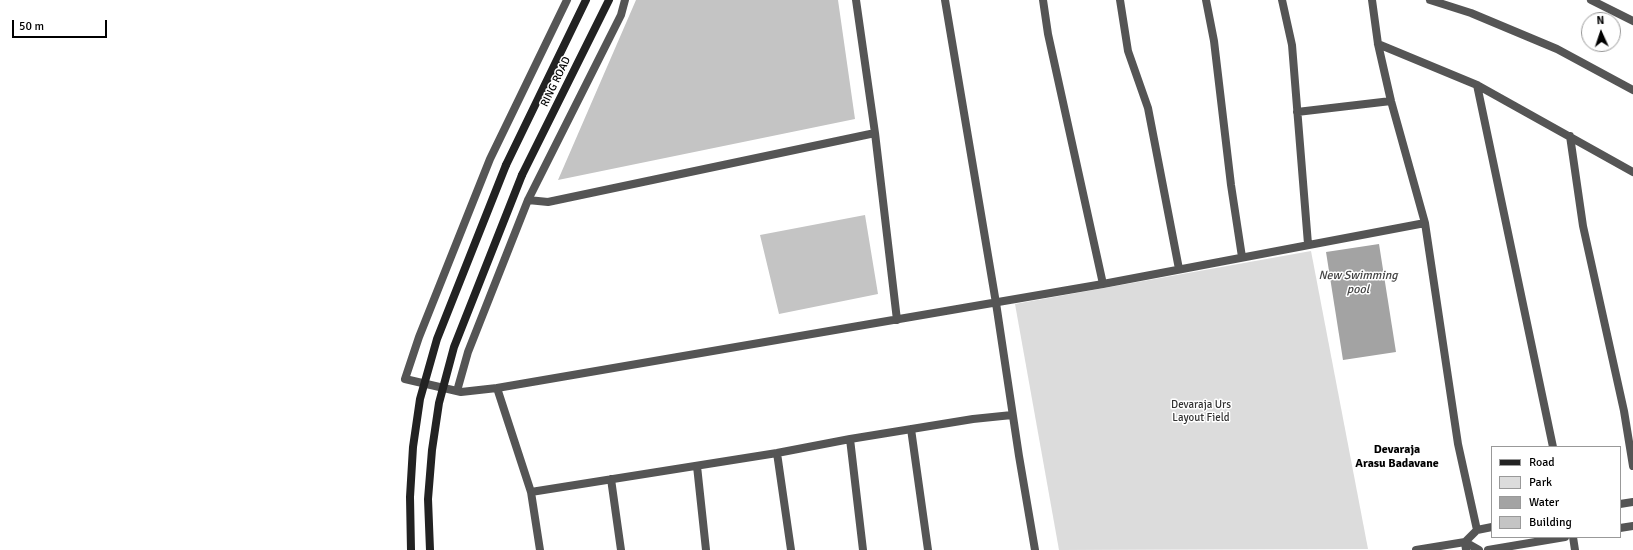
<!DOCTYPE html>
<html>
<head>
<meta charset="utf-8">
<style>
	body { margin:0 }
	#map { position:relative; width:1633px; height:550px; overflow:hidden; background:#fff; font-family:Signika,sans-serif }
	canvas { display:block }
	.legend { position:absolute; left:1491px; top:446px; width:130px; height:92px; box-sizing:border-box; background:#fff; border:1px solid #999; margin:0; padding:5px 7px; list-style:none; font-size:12px; color:#000 }
	.legend li { display:flex; align-items:center; gap:8px; height:20px }
	.legend b { width:20px; border:1px solid #999 }
	.north { position:absolute; left:1581px; top:12px; width:40px; height:40px; box-sizing:border-box; background:#fff; border:1px solid #999; border-radius:50%; rotate:357deg; font-size:11px; font-weight:700; line-height:16px; text-align:center; color:#000 }
	.north::after { content:''; display:block; margin:auto; width:14px; height:18px; background:#000; clip-path:polygon(50% 0,100% 100%,50% 72%,0 100%) }
	.scale { position:absolute; left:12px; top:20px; width:95px; height:18px; box-sizing:border-box; border:2px solid #000; border-top:0; padding-left:5px; font-size:12px; line-height:14px; white-space:nowrap; color:#000; -webkit-text-stroke:3px #fff; paint-order:stroke }
</style>
</head>
<body>
<div id="map">
<canvas width="1633" height="550"></canvas>
<ul class="legend">
<li><b style="height:5px;background:#222"></b>Road</li>
<li><b style="height:11px;background:#dcdcdc"></b>Park</li>
<li><b style="height:11px;background:#a3a3a3"></b>Water</li>
<li><b style="height:11px;background:#c4c4c4"></b>Building</li>
</ul>
<div class="north">N</div>
<div class="scale">50 m</div>
</div>
<script>
const ctx = document.querySelector('canvas').getContext('2d');
ctx.lineJoin = 'round';
function fill(path, color) {
  ctx.fillStyle = color;
  ctx.fill(path, 'evenodd');
}
function shape(rows) {
  const path = new Path2D();
  for (const r of rows) {
    path.moveTo(r[0], r[1]);
    for (let i = 2; i < r.length; i += 2) path.lineTo(r[i], r[i + 1]);
  }
  return path;
}
function stroke(path, color, width, dash) {
  ctx.strokeStyle = color;
  ctx.lineWidth = width;
  ctx.lineCap = dash ? 'butt' : 'round';
  ctx.setLineDash(dash || []);
  ctx.stroke(path);
}
function write(font, color, halo, rows, align = 'center') {
  ctx.font = font + ' Signika,sans-serif';
  ctx.lineWidth = 3;
  ctx.setLineDash([]);
  ctx.textBaseline = 'middle';
  ctx.strokeStyle = halo;
  ctx.fillStyle = color;
  for (const [text, x, y, turn = 0] of rows) {
    ctx.save();
    ctx.translate(x, y);
    ctx.rotate((+turn || 0) * Math.PI / 180);
    ctx.textAlign = isNaN(turn) ? turn : align;
    if (halo) ctx.strokeText(text, 0, 0);
    ctx.fillText(text, 0, 0);
    ctx.restore();
  }
}
fill(shape([
	[1311,251,1368,549,1059,550,1015,304]
]), '#dcdcdc');
fill(shape([
	[1379,244,1396,352,1343,360,1326,252]
]), '#a3a3a3');
fill(shape([
	[636,0,838,0,855,119,558,180],
	[865,215,878,294,779,314,760,235]
]), '#c4c4c4');
stroke(shape([
	[856,0,875,133,897,320],
	[945,0,996,303,1019,456,1035,550],
	[1043,0,1048,34,1103,284],
	[1120,0,1128,51,1148,108,1179,269],
	[1206,0,1214,41,1231,185,1242,257],
	[1282,0,1292,45,1308,244],
	[1372,0,1378,44,1391,101,1425,223],
	[1430,0,1471,13,1557,49,1633,90],
	[1378,44,1477,85,1633,172],
	[1477,85,1553,447],
	[1297,112,1391,101],
	[1570,136,1583,226,1624,411,1633,466],
	[528,200,548,202,875,133],
	[497,388,1103,284,1425,223,1458,444,1477,530],
	[457,391,468,352,528,200,621,15,625,0],
	[911,429,928,550],
	[850,439,863,550],
	[777,453,791,550],
	[697,466,706,550],
	[611,479,621,550],
	[531,492,777,453,850,439,973,419,1012,415],
	[1620,504,1633,502],
	[1620,528,1633,526],
	[1573,537,1575,550],
	[540,550,531,492,497,388,461,392,405,379,419,337,490,159,567,0],
	[1416,550,1465,542,1479,550],
	[1466,550,1465,542,1477,530,1492,527],
	[1488,550,1565,537]
]), '#555', 8);
stroke(shape([
	[1591,0,1633,21]
]), '#555', 8);
stroke(shape([
	[506,165,586,0],
	[522,175,609,0]
]), '#222', 8);
stroke(shape([
	[411,550,410,497,413,447,420,399,437,339,506,165],
	[430,550,428,499,432,450,439,403,454,347,522,175]
]), '#222', 8);
write('11px', '#000', '#fff', [
	["RING ROAD",556,82,-64]
]);
write('11px', '#333', '#fff', [
	["Devaraja Urs",1201,405],
	["Layout Field",1201,418]
]);
write('italic 12px', '#444', '#fff', [
	["New Swimming",1358,276],
	["pool",1358,290]
]);
write('bold 12px', '#000', '#fff', [
	["Devaraja",1397,450],
	["Arasu Badavane",1397,464]
]);
</script>
</body>
</html>
